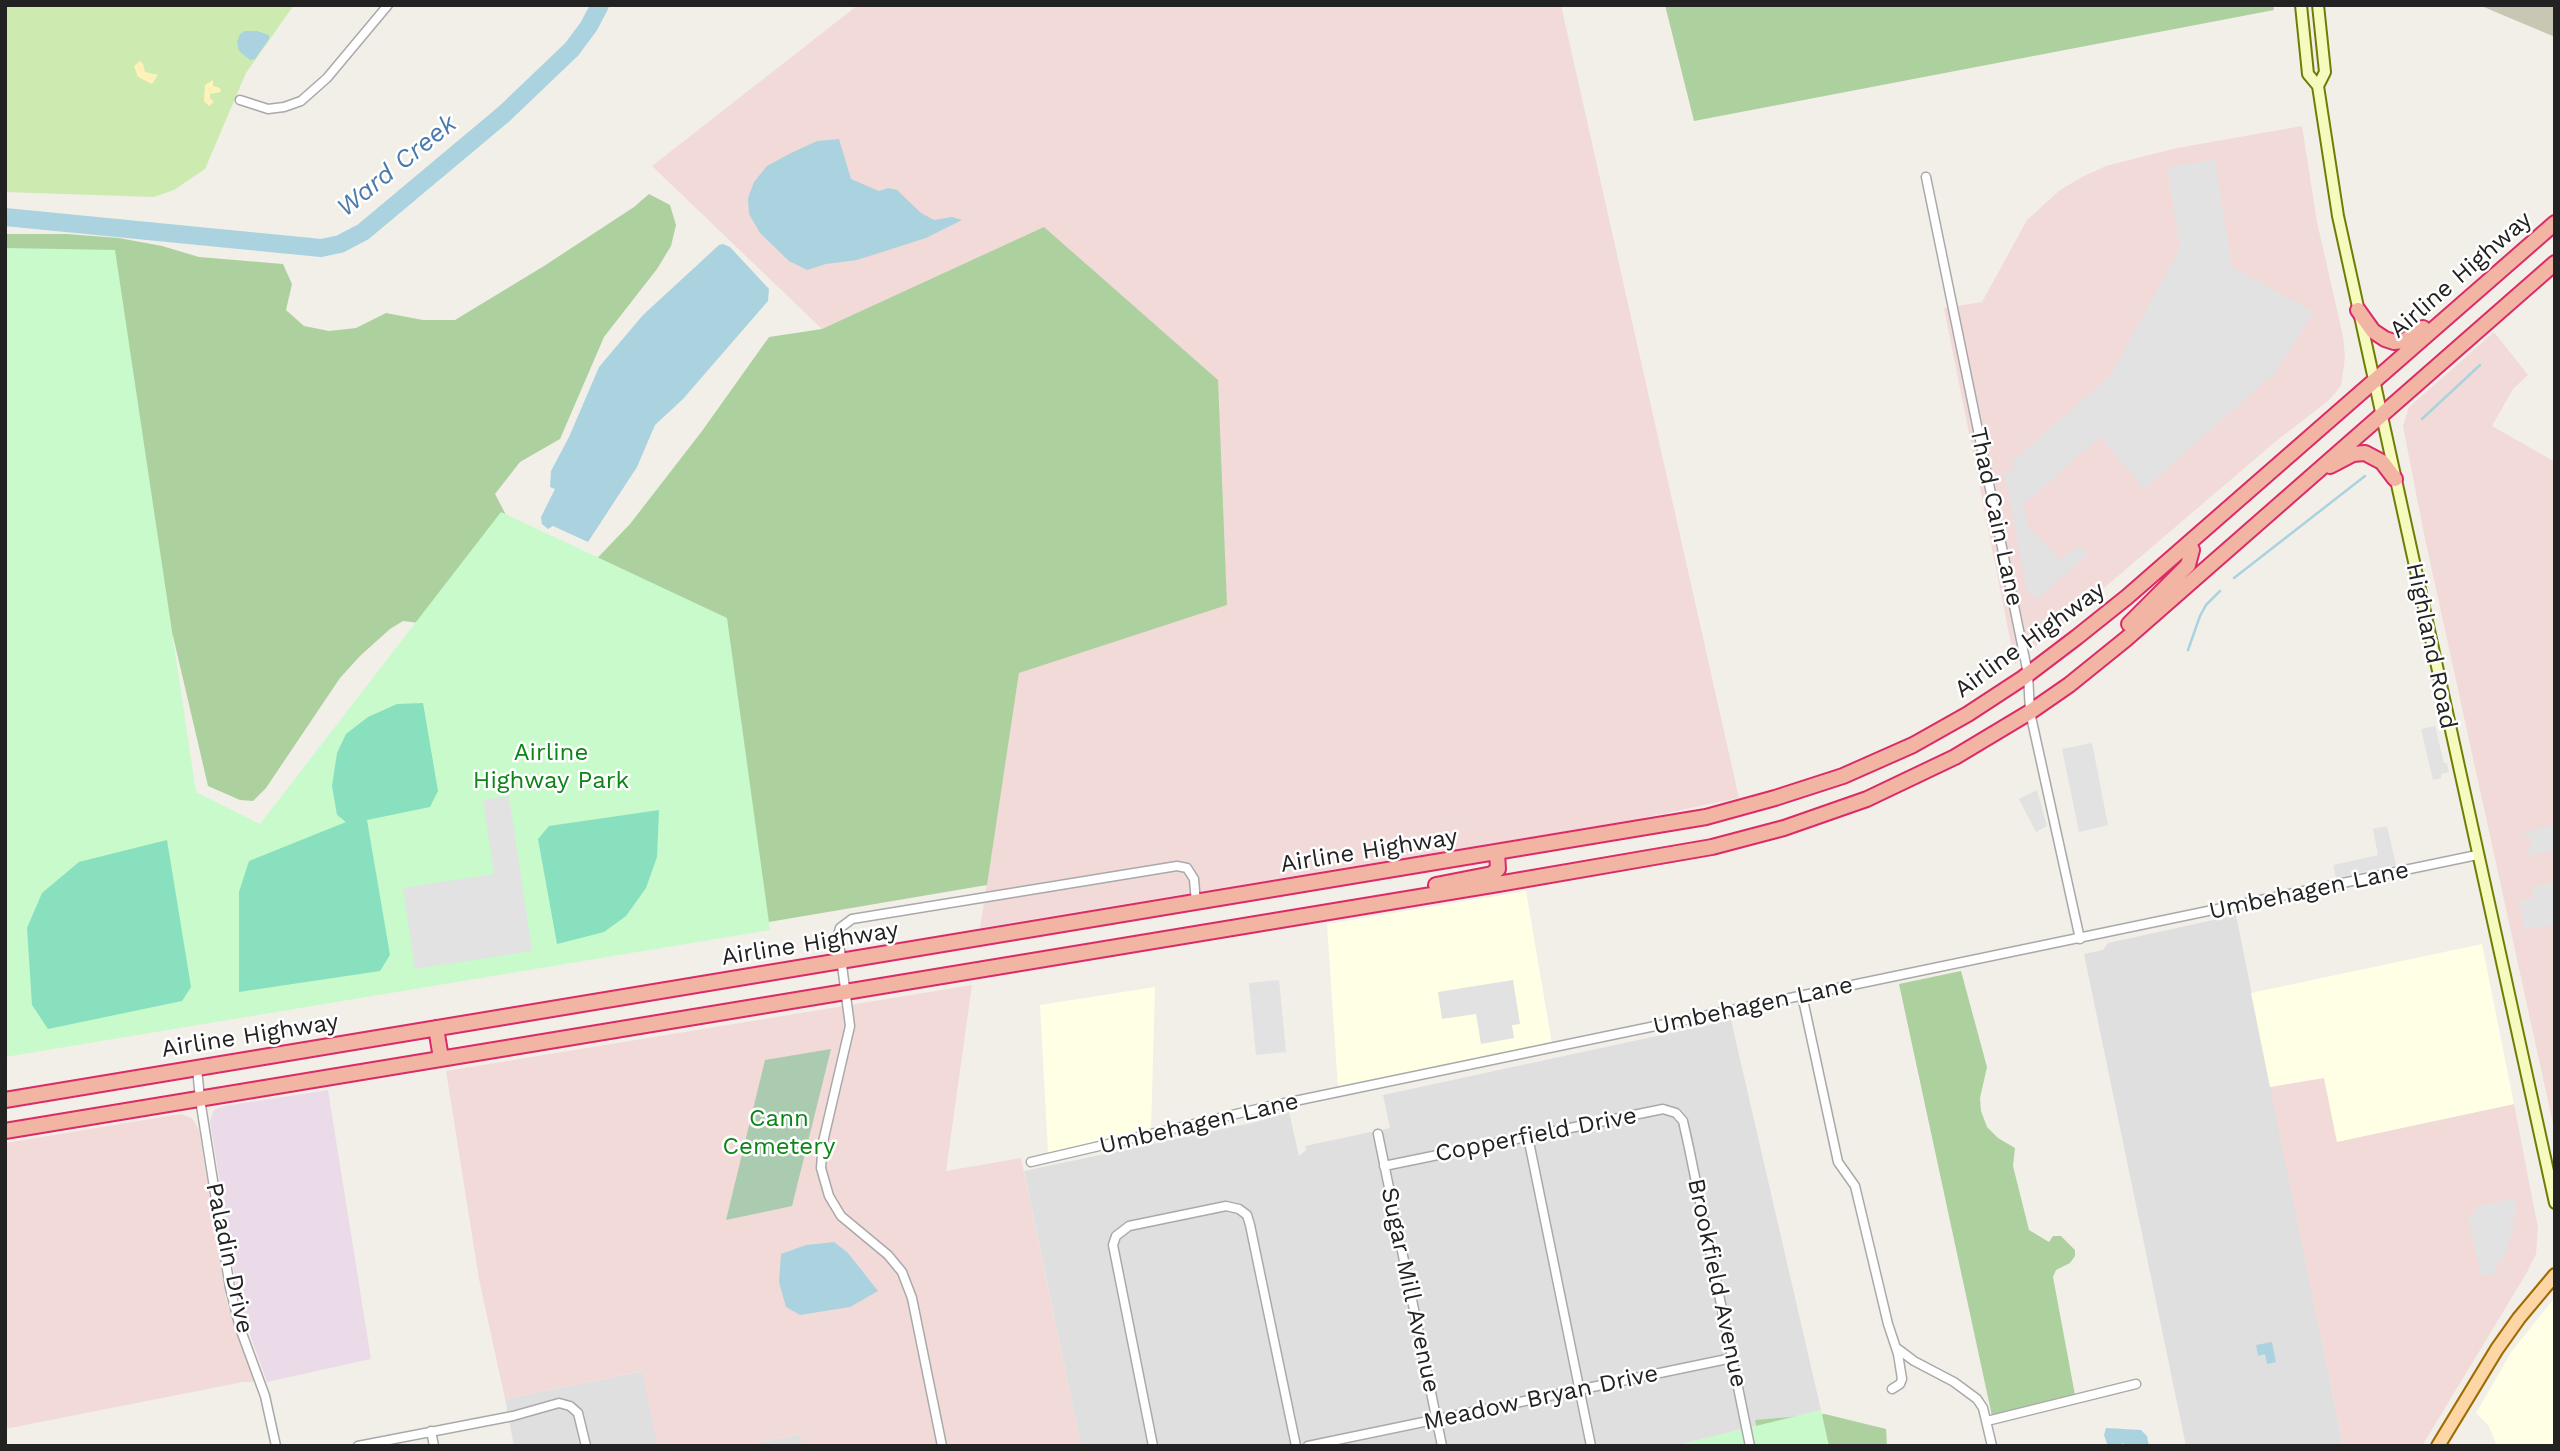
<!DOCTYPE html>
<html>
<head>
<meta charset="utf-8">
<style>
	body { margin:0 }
	#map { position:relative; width:2560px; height:1451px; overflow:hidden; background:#f2efe9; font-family:"Work Sans",sans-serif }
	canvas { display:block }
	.frame { position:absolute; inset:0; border:7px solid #222; pointer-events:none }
</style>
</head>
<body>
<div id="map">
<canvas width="2560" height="1451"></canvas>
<div class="frame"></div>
</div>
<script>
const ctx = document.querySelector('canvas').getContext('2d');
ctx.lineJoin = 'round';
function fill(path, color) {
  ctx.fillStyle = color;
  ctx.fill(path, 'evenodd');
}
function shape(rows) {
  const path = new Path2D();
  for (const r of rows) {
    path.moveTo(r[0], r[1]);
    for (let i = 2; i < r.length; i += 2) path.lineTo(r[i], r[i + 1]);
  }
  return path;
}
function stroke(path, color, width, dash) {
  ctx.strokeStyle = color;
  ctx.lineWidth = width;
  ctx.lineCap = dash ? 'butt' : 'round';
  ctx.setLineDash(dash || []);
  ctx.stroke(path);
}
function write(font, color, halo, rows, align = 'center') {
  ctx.font = font + ' "Work Sans",sans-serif';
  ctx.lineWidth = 5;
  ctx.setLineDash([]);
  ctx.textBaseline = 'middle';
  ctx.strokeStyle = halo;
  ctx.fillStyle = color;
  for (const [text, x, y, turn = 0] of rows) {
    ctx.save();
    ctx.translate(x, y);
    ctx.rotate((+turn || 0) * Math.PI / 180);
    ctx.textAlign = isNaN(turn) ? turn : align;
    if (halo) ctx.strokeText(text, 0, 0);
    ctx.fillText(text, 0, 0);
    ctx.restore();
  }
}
fill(shape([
	[2236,915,2343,1446,2186,1446,2084,954,2103,950,2108,943],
	[1731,1020,1821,1410,1674,1446,1081,1446,1024,1171,1256,1122,1289,1112,1299,1156,1306,1150,1305,1146,1390,1128,1383,1095],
	[643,1371,658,1446,514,1446,505,1399],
	[801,1434,803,1446,744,1446]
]), '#e0dfdf');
fill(shape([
	[858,5,1561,5,1739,798,1633,820,980,928,1019,673,1227,604,823,330,652,166],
	[2302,126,2317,222,2343,336,2345,357,2341,386,2328,401,2275,442,2015,664,1944,308,1982,302,2027,220,2060,190,2082,177,2106,166,2177,148],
	[2494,332,2528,375,2513,389,2492,426,2555,462,2555,1133,2424,534,2403,426,2409,407],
	[972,985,946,1171,1021,1158,1081,1446,803,1446,800,1434,744,1446,658,1446,642,1371,505,1399,479,1279,446,1071],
	[2324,1077,2337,1141,2514,1104,2538,1228,2536,1254,2526,1274,2422,1446,2343,1446,2270,1087],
	[180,1114,192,1118,199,1130,226,1299,255,1382,243,1382,5,1429,5,1143]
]), '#f2dad9');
fill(shape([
	[328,1090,371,1359,267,1382,239,1304,210,1121,214,1110,224,1106]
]), '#ebdbe8');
fill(shape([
	[1526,891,1552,1044,1338,1088,1327,924],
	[2482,944,2514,1104,2337,1142,2324,1078,2270,1087,2251,993],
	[1155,987,1151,1130,1048,1153,1040,1005],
	[2555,1297,2555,1446,2497,1446,2489,1426,2476,1413,2512,1351]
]), '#ffffe5');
fill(shape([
	[2479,5,2555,5,2555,37]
]), '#c7c7b4');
fill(shape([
	[5,5,294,5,246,73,205,169,174,190,154,197,5,192]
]), '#cdebb0');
fill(shape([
	[1665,5,2273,5,2274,10,1694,121],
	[649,194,670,205,676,225,671,246,657,269,604,337,560,439,520,462,495,494,516,534,583,573,630,524,702,431,769,337,822,329,1044,227,1218,380,1227,605,1019,673,987,885,757,924,427,624,403,621,390,629,360,656,340,678,266,788,253,801,240,800,208,786,173,636,5,644,5,234,67,234,119,238,162,246,199,257,283,264,292,284,286,310,304,326,329,331,356,328,386,313,423,320,455,320,544,266,634,207],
	[1961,971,1987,1067,1980,1098,1981,1111,1987,1127,1998,1138,2015,1148,2013,1166,2029,1230,2049,1242,2053,1236,2061,1236,2075,1250,2075,1256,2070,1263,2056,1270,2053,1277,2075,1395,1992,1416,1899,984],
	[1825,1414,1886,1429,1887,1446,1761,1446,1755,1420]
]), '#add19e');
fill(shape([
	[140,61,143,64,145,72,158,75,152,84,138,77,134,66],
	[213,80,213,86,220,88,221,92,210,94,210,98,214,102,209,106,204,101,205,85]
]), '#fff1ba');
fill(shape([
	[831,1049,792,1206,726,1220,765,1060]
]), '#aacbaf');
fill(shape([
	[5,248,115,250,196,792,260,824,501,512,727,618,770,930,5,1057],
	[1821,1410,1829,1446,1674,1446]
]), '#c8facc');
fill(shape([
	[423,703,438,791,430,807,367,820,390,955,380,971,239,992,239,892,249,861,346,822,337,815,332,786,337,753,346,734,368,717,397,704],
	[659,810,657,857,646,888,626,916,604,932,557,944,538,839,549,826],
	[167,840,191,987,182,1001,48,1029,32,1005,27,928,42,893,79,862]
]), '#88e0be');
fill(shape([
	[2215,160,2232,267,2314,312,2275,373,2144,489,2100,437,2023,505,2028,526,2060,560,2079,545,2088,555,2036,600,2027,589,2004,473,2014,469,2012,461,2110,376,2180,248,2167,167],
	[2435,726,2444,763,2447,763,2449,772,2441,774,2441,778,2433,780,2421,729],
	[2092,743,2108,825,2079,832,2062,749],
	[2037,790,2047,826,2036,832,2019,799],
	[509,796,532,951,415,969,403,888,494,874,483,800],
	[2555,825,2555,850,2527,856,2531,843,2534,842,2523,832],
	[2387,826,2396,865,2336,878,2333,865,2378,855,2373,829],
	[2555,882,2555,925,2525,929,2519,901,2533,898,2532,887],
	[1279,980,1286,1052,1256,1055,1249,983],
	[1513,980,1520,1024,1512,1025,1514,1038,1481,1044,1476,1014,1442,1019,1438,992],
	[2514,1199,2517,1217,2506,1220,2515,1224,2502,1263,2495,1261,2497,1274,2481,1276,2468,1216,2475,1214,2474,1207]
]), '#e2e2e2');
fill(shape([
	[245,31,257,31,269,35,269,39,255,59,250,60,239,51,237,42,240,34],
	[839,139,851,179,879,191,888,188,897,190,921,213,934,220,952,217,962,220,926,238,857,260,826,264,807,270,789,261,760,233,749,214,748,198,754,182,767,166,791,153,817,141],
	[723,244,730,247,769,289,768,301,683,399,655,425,637,467,588,542,553,526,548,529,542,524,541,517,555,489,550,487,551,471,569,437,599,367,643,315,719,245],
	[834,1242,848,1253,878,1291,850,1307,800,1315,786,1307,779,1282,781,1254,806,1245],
	[2272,1342,2276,1362,2267,1364,2265,1354,2258,1356,2256,1345],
	[2106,1428,2141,1430,2147,1436,2149,1446,2126,1446,2123,1443,2118,1446,2108,1446,2104,1435]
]), '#aad3df');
stroke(shape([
	[2422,419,2480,365],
	[2234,578,2365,476],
	[2188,650,2200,616,2206,605,2220,591]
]), '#aad3df', 2.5);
stroke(shape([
	[5,217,321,248,340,244,363,232,504,114,572,49,589,26,600,5]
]), '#aad3df', 18);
const minor = shape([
	[240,100,268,109,284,107,301,101,327,78,388,5],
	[1926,177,2028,674,2030,712,2080,939],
	[1802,995,1838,1162,1855,1186,1888,1324,1898,1354,1902,1379,1900,1384,1892,1389],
	[197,1068,200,1099,230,1288,240,1328,265,1396,276,1446],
	[1378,1134,1442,1446],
	[1528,1137,1591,1446],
	[1031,1162,1266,1107,2477,855],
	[1384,1166,1663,1109,1676,1113,1683,1121,1689,1148,1750,1446],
	[1898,1349,1914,1361,1954,1382,1977,1399,1983,1408,1992,1446],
	[1987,1421,2136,1384],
	[431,1431,434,1446],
	[358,1446,513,1416,559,1403,570,1406,578,1413,586,1446],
	[942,1446,912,1298,902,1272,888,1255,841,1216,829,1196,821,1168,823,1142,850,1026,838,935,840,928,852,919,1177,866,1187,868,1194,879,1196,903],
	[1153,1446,1113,1245,1116,1236,1129,1226,1226,1206,1239,1209,1247,1215,1250,1225,1296,1446],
	[1308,1446,1732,1358]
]);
const secondary = shape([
	[2301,5,2308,74,2318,86,2338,216,2555,1203],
	[2318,5,2325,72,2318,86]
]);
const primary = shape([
	[2438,1446,2497,1349,2519,1318,2555,1275]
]);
const trunk = shape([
	[2358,310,2373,331,2385,339,2394,342,2404,341,2423,328],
	[2330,466,2353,454,2365,453,2382,462,2395,479],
	[2129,624,2188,565,2192,550,2189,543],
	[1436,885,1492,874,1498,869,1497,853],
	[436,1028,441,1058],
	[5,1100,1706,817,1775,798,1843,776,1913,745,1968,714,2023,678,2077,637,2127,597,2555,223],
	[5,1131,1498,884,1712,847,1784,828,1867,799,1955,757,2030,712,2069,685,2126,639,2555,263]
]);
stroke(minor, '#a9a9a9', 11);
stroke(secondary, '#707d05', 14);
stroke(primary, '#a06b00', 16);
stroke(trunk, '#dc2a67', 18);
stroke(minor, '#fff', 8);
stroke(secondary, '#f7fabf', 10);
stroke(primary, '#fcd6a4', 12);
stroke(trunk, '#f2b4a3', 14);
write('24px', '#222', '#fff', [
	["Airline Highway",2461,275,-41],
	["Thad Cain Lane",1996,517,78],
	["Airline Highway",2030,640,-36],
	["Highland Road",2431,646,78],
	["Airline Highway",1369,851,-9],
	["Umbehagen Lane",2309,891,-12],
	["Airline Highway",810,944,-9],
	["Umbehagen Lane",1753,1006,-12],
	["Airline Highway",250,1036,-9],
	["Umbehagen Lane",1199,1124,-13],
	["Copperfield Drive",1536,1135,-11],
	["Paladin Drive",229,1258,78],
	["Brookfield Avenue",1717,1283,78],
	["Sugar Mill Avenue",1410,1290,78],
	["Meadow Bryan Drive",1541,1398,-12]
]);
write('24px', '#0c8416', '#fff', [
	["Airline",551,753],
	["Highway Park",551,781],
	["Cann",779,1119],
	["Cemetery",779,1147]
]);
write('italic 26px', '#4a7aab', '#fff', [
	["Ward Creek",397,166,-39]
]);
</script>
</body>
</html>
